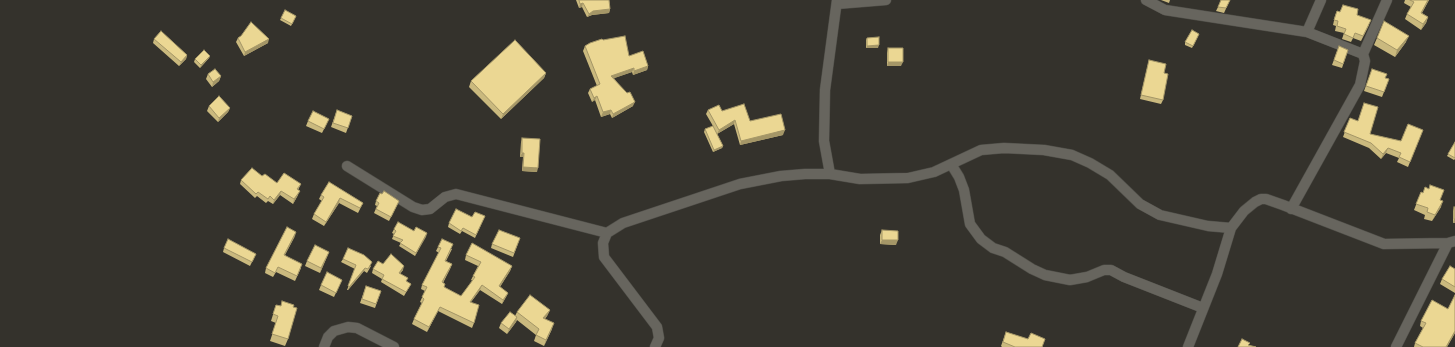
<!DOCTYPE html>
<html>
<head>
<meta charset="utf-8">
<style>
	body { margin:0 }
	canvas { display:block; background:#34322c }
</style>
</head>
<body>
<canvas width="1455" height="347"></canvas>
<script>
const ctx = document.querySelector('canvas').getContext('2d');
ctx.lineJoin = 'round';
function shape(rows) {
  const path = new Path2D();
  for (const r of rows) {
    path.moveTo(r[0], r[1]);
    for (let i = 2; i < r.length; i += 2) path.lineTo(r[i], r[i + 1]);
  }
  return path;
}
function stroke(path, color, width, dash) {
  ctx.strokeStyle = color;
  ctx.lineWidth = width;
  ctx.lineCap = dash ? 'butt' : 'round';
  ctx.setLineDash(dash || []);
  ctx.stroke(path);
}
function fill(path, color) {
  ctx.fillStyle = color;
  ctx.fill(path, 'evenodd');
}
const minor = shape([
	[1146,0,1165,10,1307,32,1363,54],
	[837,4,886,0],
	[1307,32,1321,0],
	[951,164,959,177,964,190,970,224,981,239,993,248,1005,252,1032,269,1045,275,1070,280,1087,277,1104,270,1111,270,1124,277,1203,308],
	[347,166,413,207,422,210,430,209,445,197,456,194,607,233],
	[830,174,824,141,825,90,837,0],
	[1291,209,1360,85,1365,61,1363,54,1387,0],
	[324,347,328,337,334,331,348,327,357,328,394,347],
	[655,347,659,338,657,327,604,257,603,243,607,233,623,223,740,184,781,176,805,174,830,174,860,179,908,178,934,172,981,150,1004,148,1044,150,1072,155,1090,163,1110,175,1140,204,1160,215,1208,226,1231,228],
	[1188,347,1217,274,1231,228,1244,211,1255,202,1261,199,1266,199,1283,205,1384,244,1448,243,1455,241],
	[1396,347,1448,243]
]);
stroke(minor, '#4f4e48', 11);
stroke(minor, '#67655e', 10);
fill(shape([
	[576,0,609,0,610,9,609,13,592,15,587,17,582,7,579,8],
	[1161,0,1170,0,1169,3],
	[1230,0,1224,13,1216,11,1218,7],
	[1405,0,1429,0,1422,13,1428,17,1426,23,1421,30,1405,19,1407,14,1411,7,1404,3],
	[1343,5,1357,15,1369,25,1361,41,1353,38,1351,42,1342,39,1344,33,1335,31,1336,26,1333,25,1335,16,1337,11,1340,12],
	[296,16,291,26,280,20,281,18],
	[241,36,268,43,244,56,236,42,238,38],
	[1198,36,1192,48,1185,45,1185,42],
	[867,38,878,48,866,48,866,40],
	[1377,38,1406,42,1395,57,1374,45],
	[154,39,187,55,186,59,179,66,153,43],
	[603,40,629,56,648,66,647,70,633,75,632,72,614,78,633,106,612,118,610,114,601,117,595,100,592,102,588,93,590,89,597,86,583,51,585,46],
	[1339,46,1348,50,1342,68,1332,65],
	[888,48,901,66,887,66,887,53],
	[210,56,209,58,200,68,194,62,195,59],
	[1149,60,1164,73,1163,100,1161,104,1140,99,1148,64],
	[1372,69,1385,78,1389,79,1382,97,1364,91],
	[546,73,544,78,501,119,469,87,471,81],
	[208,74,221,76,219,81,212,87,206,79],
	[209,106,230,108,228,112,218,122,207,111],
	[337,110,352,116,346,133,331,127],
	[708,110,722,111,783,135,740,145,734,124,717,134,723,146,722,148,713,152,704,132,705,129,713,126,706,114],
	[1350,118,1370,134,1401,141,1423,130,1408,167,1397,162,1399,158,1386,153,1381,159,1369,148,1343,137],
	[308,121,327,123,322,133,306,126],
	[522,138,537,172,522,171,523,157,520,157,521,142],
	[1455,142,1455,159,1454,160,1447,156],
	[241,180,277,183,301,184,298,190,298,195,293,204,280,195,273,204,268,201,266,203,257,196,255,198,240,184],
	[329,182,363,203,358,213,339,203,324,226,312,219,314,214,322,201,319,199,321,195],
	[1421,192,1440,200,1441,207,1432,221,1424,219,1425,215,1414,210],
	[376,201,399,201,389,221,374,213,377,206,375,205],
	[1454,207,1455,207,1455,223,1453,223,1453,211],
	[485,216,475,238,462,231,460,234,448,227,449,223,472,217],
	[394,229,414,231,427,233,415,256,399,246,401,243,392,239,394,234,392,233],
	[882,230,896,245,880,244,880,235],
	[295,236,285,255,301,268,295,281,276,272,273,277,265,273,266,268],
	[520,238,513,257,491,248,492,244],
	[438,247,452,249,446,261,452,264,450,269,443,283,444,287,461,296,473,281,471,280,478,266,465,260,466,255,512,266,510,271,500,287,508,293,506,297,502,304,480,290,471,302,474,323,472,328,438,311,427,332,412,324,414,319,422,303,420,302,425,291,421,289,422,285,439,253,436,251],
	[224,248,254,258,250,266,223,252],
	[329,252,320,273,305,266,307,261],
	[343,259,371,266,367,273,364,271,348,290,347,290,355,269,341,262],
	[383,264,403,270,400,274,406,281,411,284,404,296,381,282,382,279,372,273,373,269],
	[1455,269,1455,293,1440,284,1442,279],
	[342,280,334,297,319,290,321,285],
	[366,286,381,291,375,308,360,303],
	[1455,295,1455,333,1447,347,1414,347,1415,343,1423,328,1420,326,1421,321,1448,309],
	[276,305,281,306,293,307,288,339,285,346,270,341,276,323,271,321],
	[550,310,547,316,545,319,552,329,544,346,534,341,536,335,517,320,516,322,507,334,499,328,501,323,515,316,517,312],
	[1006,332,1028,339,1045,339,1042,347,1002,347,1001,346]
]), '#cab97e');
fill(shape([
	[1428,0,1429,0,1419,18,1421,13],
	[583,3,582,7,579,8,580,4],
	[610,9,609,13,592,15,587,17,589,14,593,11],
	[1428,17,1426,23,1421,30,1423,24],
	[1409,36,1406,42,1395,57,1397,50],
	[269,39,268,43,244,56,245,52],
	[879,45,878,48,866,48,867,46],
	[187,55,186,59,179,66,181,62],
	[210,56,209,58,200,68,201,65],
	[888,62,903,62,901,66,887,66],
	[648,66,647,70,633,75,634,71],
	[634,68,632,72,609,80,611,76],
	[546,73,544,78,501,119,503,114],
	[221,76,219,81,212,87,213,82],
	[597,96,595,100,592,102,594,98],
	[635,102,633,106,612,118,613,114],
	[230,108,228,112,218,122,219,118],
	[611,110,610,114,601,117,603,112],
	[735,120,734,124,717,134,719,130],
	[785,130,783,135,740,145,741,141],
	[723,146,722,148,713,152,714,150],
	[1388,148,1386,153,1381,159,1383,154],
	[522,153,524,153,523,157,520,157],
	[523,167,538,168,537,172,522,171],
	[281,191,280,195,273,204,274,200],
	[300,191,298,195,293,204,294,199],
	[340,198,339,203,324,226,326,222],
	[1443,201,1441,207,1432,221,1435,215],
	[1454,219,1455,219,1455,223,1453,223],
	[296,232,295,236,282,260,284,255],
	[427,233,426,237,415,256,416,253],
	[882,240,898,240,896,245,880,244],
	[329,252,327,257,320,273,321,268],
	[452,264,450,269,440,287,442,282],
	[404,266,403,270,397,277,399,273],
	[512,266,510,271,497,291,499,286],
	[365,268,364,271,348,290,349,287],
	[482,285,480,290,468,306,470,302],
	[508,293,506,297,502,304,503,300],
	[440,307,438,311,427,332,429,327],
	[550,310,547,316,541,324,543,318],
	[517,317,516,322,507,334,509,329],
	[554,323,552,329,544,346,546,340],
	[1455,331,1455,333,1447,347,1446,347]
]), '#a49667');
const building = shape([
	[579,0,609,0,610,9,593,11,589,14,583,3,580,4,579,0],
	[1221,0,1230,0,1226,8,1218,7,1221,0],
	[1410,0,1428,0,1421,13,1428,17,1423,24,1407,14,1414,2,1410,0],
	[1343,5,1358,9,1357,15,1371,20,1363,36,1355,33,1353,38,1344,34,1346,29,1337,26,1338,21,1334,20,1337,11,1340,12,1343,5],
	[285,10,296,16,292,24,281,18,285,10],
	[1384,21,1409,36,1397,50,1377,38,1384,21],
	[251,22,269,39,245,52,238,38,241,36,251,22],
	[1192,30,1199,34,1193,46,1185,42,1192,30],
	[161,31,187,55,181,62,154,39,161,31],
	[625,36,629,56,643,51,648,66,634,71,634,68,611,76,627,93,630,92,635,102,613,114,611,110,603,112,597,96,594,98,590,89,600,84,585,46,590,43,602,39,603,40,625,36],
	[879,37,879,45,867,46,867,38,879,37],
	[515,40,546,73,503,114,471,81,515,40],
	[1339,46,1348,50,1343,64,1334,60,1339,46],
	[888,48,903,48,903,62,888,62,888,48],
	[204,50,210,56,201,65,195,59,204,50],
	[1149,60,1166,64,1164,73,1168,74,1163,100,1141,95,1149,60],
	[215,69,221,76,213,82,208,74,215,69],
	[1372,69,1387,74,1385,78,1389,79,1384,92,1366,86,1372,69],
	[219,96,230,108,219,118,209,106,219,96],
	[1364,103,1378,107,1370,134,1401,141,1408,124,1423,130,1410,162,1399,157,1401,153,1388,148,1383,154,1371,143,1344,132,1350,118,1358,121,1364,103],
	[744,104,750,121,781,114,785,130,741,141,735,120,719,130,708,110,719,105,722,111,744,104],
	[337,110,352,116,348,128,333,123,337,110],
	[313,111,329,119,324,129,308,121,313,111],
	[713,126,723,146,714,150,705,129,713,126],
	[522,138,540,139,538,168,523,167,524,153,522,153,522,138],
	[1455,142,1455,158,1448,154,1455,142],
	[252,168,262,176,265,174,277,183,284,173,301,184,297,189,300,191,294,199,281,191,274,200,270,196,268,199,258,192,256,194,241,180,252,168],
	[329,182,363,203,360,208,340,198,326,222,314,214,324,197,321,195,329,182],
	[1430,185,1444,190,1440,200,1443,201,1435,215,1427,212,1428,208,1416,204,1421,192,1423,193,1425,187,1429,189,1430,185],
	[384,191,399,201,391,217,376,209,379,203,376,201,380,193,382,194,384,191],
	[1454,207,1455,207,1455,219,1454,219,1454,207],
	[456,209,472,217,475,212,485,216,476,235,463,228,461,231,449,223,456,209],
	[398,222,414,231,416,227,427,233,416,253,400,243,403,240,393,236,396,231,394,229,398,222],
	[287,227,296,232,284,255,302,264,297,276,278,267,275,273,266,268,287,227],
	[499,230,520,238,514,253,492,244,499,230],
	[882,230,898,231,898,240,882,240,882,230],
	[228,239,256,254,252,262,224,248,228,239],
	[442,239,453,244,445,261,452,264,442,282,445,284,444,287,461,296,475,277,473,276,481,262,466,255,472,243,512,266,499,286,508,293,503,300,482,285,470,302,479,305,474,323,440,307,429,327,414,319,424,299,422,297,427,287,422,285,441,248,438,247,442,239],
	[315,245,329,252,321,268,307,261,315,245],
	[348,248,364,255,372,262,368,269,365,268,349,287,348,286,356,265,343,259,348,248],
	[391,254,404,266,399,273,408,278,406,281,411,284,406,292,382,279,384,275,373,269,378,261,383,264,391,254],
	[1450,266,1455,269,1455,287,1442,279,1450,266],
	[327,272,342,280,336,293,321,285,327,272],
	[366,286,381,291,376,304,362,299,366,286],
	[530,295,550,310,543,318,554,323,546,340,536,335,539,329,517,312,530,295],
	[1455,295,1455,331,1446,347,1423,347,1415,343,1426,323,1421,321,1432,300,1448,309,1455,295],
	[282,301,294,305,293,307,297,308,288,339,272,334,278,316,273,314,276,305,281,306,282,301],
	[510,312,517,317,509,329,501,323,510,312],
	[1006,332,1028,339,1031,333,1045,339,1042,347,1015,347,1003,342,1006,332],
	[1242,339,1250,343,1248,345,1256,347,1238,347,1242,339]
]);
fill(building, '#ebd793');
stroke(building, '#a49667', 1);
</script>
</body>
</html>
